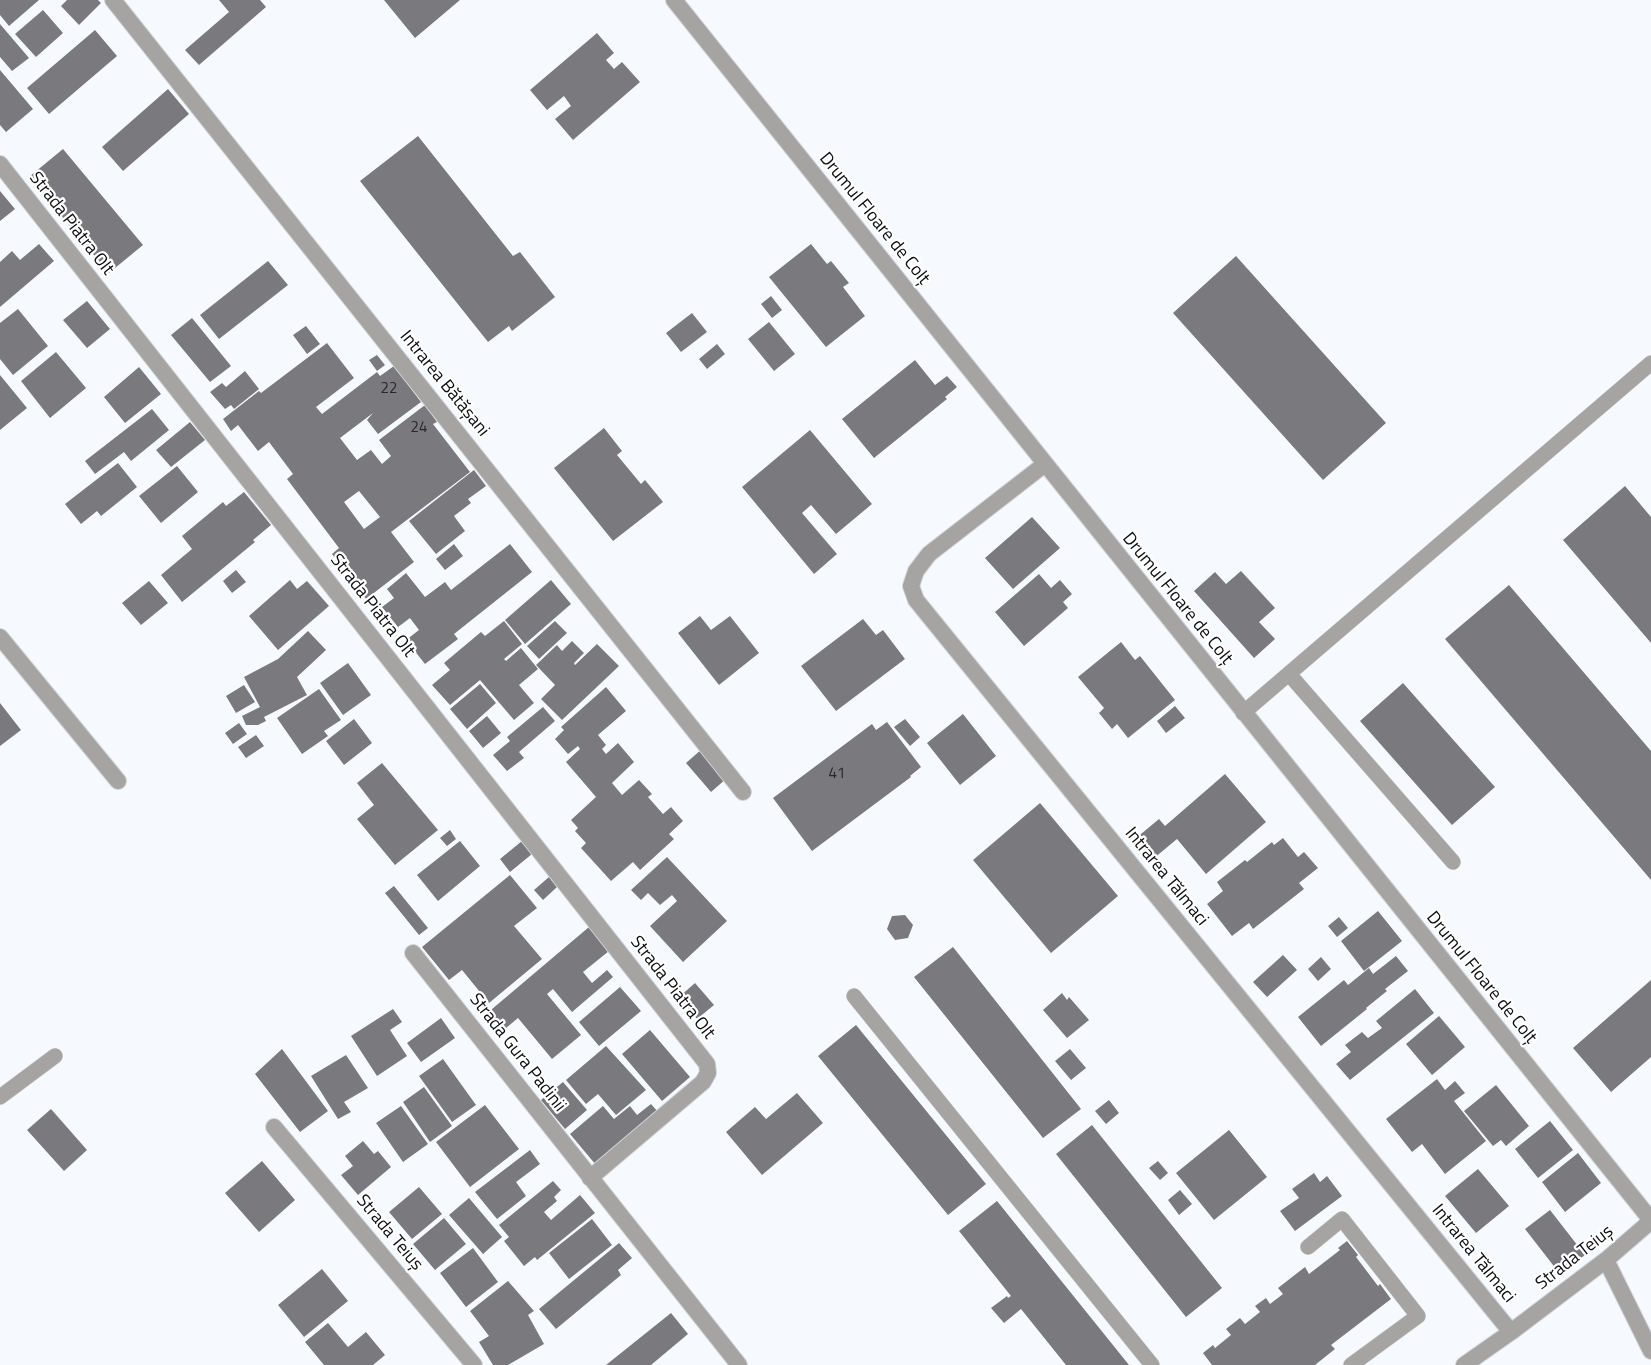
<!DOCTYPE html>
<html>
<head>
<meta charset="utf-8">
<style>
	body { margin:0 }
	canvas { display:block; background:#f6fafe }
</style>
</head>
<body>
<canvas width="1651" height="1365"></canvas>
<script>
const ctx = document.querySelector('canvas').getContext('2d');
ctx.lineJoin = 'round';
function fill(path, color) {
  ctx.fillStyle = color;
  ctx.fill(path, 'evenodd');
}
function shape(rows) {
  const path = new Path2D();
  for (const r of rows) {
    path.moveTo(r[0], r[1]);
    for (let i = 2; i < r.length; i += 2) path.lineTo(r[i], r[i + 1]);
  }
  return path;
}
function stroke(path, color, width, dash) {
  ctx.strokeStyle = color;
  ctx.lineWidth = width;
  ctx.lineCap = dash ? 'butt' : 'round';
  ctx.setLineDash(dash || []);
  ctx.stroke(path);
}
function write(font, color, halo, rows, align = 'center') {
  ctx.font = font + ' "Titillium Web",sans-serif';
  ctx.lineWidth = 4.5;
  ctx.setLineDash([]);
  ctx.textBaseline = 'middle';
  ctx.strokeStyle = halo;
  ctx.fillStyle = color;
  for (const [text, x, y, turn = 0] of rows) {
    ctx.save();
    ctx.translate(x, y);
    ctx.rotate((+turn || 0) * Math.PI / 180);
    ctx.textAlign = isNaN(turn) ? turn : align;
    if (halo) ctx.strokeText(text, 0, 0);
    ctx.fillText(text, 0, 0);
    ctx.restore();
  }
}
fill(shape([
	[0,0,39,0,9,26,0,15],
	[67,0,98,0,101,3,79,25,61,6],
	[219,0,260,0,266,7,199,65,185,50,229,12],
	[384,0,460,0,415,38],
	[43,10,63,33,36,57,15,34],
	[0,24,29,58,12,71,0,57],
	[95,30,117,56,49,114,27,88],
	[597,33,614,53,606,60,614,69,622,62,640,82,573,140,555,119,571,106,564,96,547,110,530,90],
	[0,70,33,109,6,132,0,125],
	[168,89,189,114,123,171,102,147],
	[418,136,513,256,520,252,555,297,512,331,509,326,488,342,360,181],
	[63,149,143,245,109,273,29,177],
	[0,191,15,209,0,221],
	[39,244,54,261,0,307,0,262,12,251,20,260],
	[811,244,827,264,831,261,849,283,843,287,865,316,826,347,769,277],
	[1236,256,1386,423,1323,480,1173,313],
	[268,261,288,285,219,339,200,315],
	[771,296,782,310,772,318,761,304],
	[87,301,110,329,87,348,63,320],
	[18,309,48,346,13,375,0,359,0,323],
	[692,313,707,332,681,352,666,333],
	[192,318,231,366,210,382,171,335],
	[769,322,795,354,774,371,748,339],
	[306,326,320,344,307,354,293,335],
	[327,343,354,378,316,407,322,414,377,372,380,376,394,366,421,402,378,434,367,420,373,413,340,438,357,460,371,450,382,464,391,456,379,440,425,405,437,422,433,424,470,472,391,532,414,562,366,599,332,554,339,548,287,479,293,474,269,442,258,451,238,425,231,431,223,419,259,391,261,393],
	[359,491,380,517,364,529,344,502],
	[717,344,725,354,707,369,699,359],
	[56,352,86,388,50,418,21,381],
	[377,355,385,365,377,371,369,360],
	[915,360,935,385,947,376,957,387,945,397,947,399,874,458,842,419],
	[139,367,161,394,125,423,104,397],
	[245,371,259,389,234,409,231,405,225,409,210,392,222,383,226,387],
	[0,375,27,408,0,430],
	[152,409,169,430,131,461,124,452,95,474,85,461],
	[190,422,205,440,171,467,156,450],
	[604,428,622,451,617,455,641,484,645,480,663,502,613,541,554,468],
	[810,430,872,504,836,534,811,505,802,513,837,554,814,574,742,487],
	[118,463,137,487,101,516,97,511,81,524,65,504],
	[177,466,198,492,161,523,139,496],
	[474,470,486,486,468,499,471,503,454,516,465,531,436,554,409,521],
	[1625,486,1651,517,1651,643,1563,540],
	[244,492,271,525,253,540,255,542,182,602,161,575,192,549,182,536,223,502,226,506],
	[1032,517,1060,548,1013,589,985,558],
	[454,544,463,556,445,570,436,559],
	[510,544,532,572,454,634,458,639,425,664,406,640,419,630,410,618,398,627,382,607,394,598,387,589,406,573,425,597,445,582,451,590],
	[236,570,246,582,232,593,223,581],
	[1241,571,1275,608,1259,622,1275,639,1254,658,1194,591,1215,572,1226,584],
	[1039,574,1051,588,1060,580,1072,594,1063,602,1068,608,1024,646,995,612],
	[290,580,297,589,307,581,329,606,278,650,249,616],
	[551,580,571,604,525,644,505,620],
	[149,581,168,603,141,625,122,603],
	[1509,585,1651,751,1651,880,1445,639],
	[700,616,711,630,730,616,759,653,719,685,678,633],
	[863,619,876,635,883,630,905,659,836,711,801,666],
	[504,621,522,644,504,659,506,661,521,648,538,669,519,685,534,703,514,720,480,680,450,705,432,685,450,670,444,663,481,632,485,636],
	[555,621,567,633,539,659,527,646],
	[308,631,326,650,297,677,307,695,264,717,266,721,258,725,246,725,242,716,260,707,244,677,278,659],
	[572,641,584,653,574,663,575,665,597,644,619,666,562,720,541,699,555,685,536,665,557,645,562,651],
	[1121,642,1135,660,1140,656,1175,700,1128,738,1117,724,1112,729,1099,713,1104,708,1078,677],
	[348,663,371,695,343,715,320,683],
	[1403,683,1495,787,1452,825,1360,721],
	[480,684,496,703,467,729,450,709],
	[244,685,255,702,236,713,226,696],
	[606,687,626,711,598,735,606,745,602,749,606,754,618,743,634,762,612,783,622,795,639,780,652,794,648,797,663,814,671,807,683,821,669,834,674,839,640,870,633,862,611,881,581,848,586,843,575,831,578,828,571,820,596,797,566,762,580,749,578,746,568,754,555,739,564,730,561,727],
	[319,689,341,720,324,731,328,736,302,754,277,718],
	[0,703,21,730,0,746],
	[1175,706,1185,718,1166,733,1157,721],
	[543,707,555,721,519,752,524,758,507,771,493,755,510,741,507,737],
	[963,714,996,756,960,785,927,743],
	[487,716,501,733,483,748,469,731],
	[354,719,372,743,344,765,326,741],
	[905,719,920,737,910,746,894,727],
	[887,722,921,767,910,776,911,777,812,851,773,798,872,724,876,730],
	[239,723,247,734,233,744,225,733],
	[256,735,264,746,246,758,238,747],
	[702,749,727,778,711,792,686,763],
	[382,763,438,830,395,865,357,819,374,805,357,783],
	[1225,774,1266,822,1206,874,1177,839,1153,859,1135,839,1159,819,1165,826],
	[1040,803,1118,896,1051,953,973,860],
	[450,830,456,839,447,846,440,838],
	[1283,838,1298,857,1304,852,1318,868,1299,883,1304,889,1253,929,1249,923,1232,936,1207,904,1223,891,1217,882,1245,860,1247,862,1272,842,1274,845],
	[460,841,480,866,438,901,417,875],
	[522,841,532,854,510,872,500,859],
	[667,857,727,921,683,962,650,926,677,901,672,895,660,905,648,893,641,900,631,890],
	[510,875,537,908,514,926,542,959,489,1003,462,970,449,980,422,947],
	[549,877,557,887,543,900,534,890],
	[394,886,428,928,419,935,385,893],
	[1378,911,1402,941,1364,971,1341,941],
	[905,915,913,925,908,938,895,940,887,929,892,916],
	[1339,917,1348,928,1337,937,1328,926],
	[589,927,609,951,583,972,592,983,607,970,613,977,572,1012,553,989,547,994,581,1035,552,1059,518,1018,500,1033,485,1015],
	[953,947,1081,1109,1043,1138,914,977],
	[1283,955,1297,970,1267,997,1253,982],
	[1396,956,1408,971,1385,989,1387,991,1366,1008,1367,1009,1321,1046,1298,1017,1344,980,1348,985,1369,968,1373,974],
	[1321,957,1331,969,1318,981,1308,969],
	[1651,980,1651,1057,1611,1092,1573,1048],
	[695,983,714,1005,697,1019,679,997],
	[620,987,641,1011,599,1046,579,1022],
	[1415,989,1434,1013,1350,1080,1336,1064,1351,1052,1345,1045,1362,1032,1368,1038,1382,1028,1376,1021],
	[1062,993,1067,1000,1069,997,1089,1020,1067,1038,1043,1010],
	[393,1009,402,1022,390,1030,407,1056,377,1076,351,1036],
	[1439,1016,1465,1047,1432,1075,1406,1044],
	[441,1018,455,1038,421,1062,407,1043],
	[856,1025,986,1184,948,1215,818,1056],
	[650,1030,690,1077,662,1101,622,1054],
	[606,1046,646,1090,616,1115,598,1094,586,1104,566,1080],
	[282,1049,328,1111,300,1132,255,1074],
	[1070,1049,1086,1068,1071,1080,1055,1061],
	[346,1055,368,1088,344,1102,351,1112,338,1119,311,1076],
	[443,1059,476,1105,452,1122,419,1076],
	[1437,1079,1445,1090,1455,1081,1465,1093,1454,1101,1486,1141,1445,1174,1422,1144,1412,1152,1386,1119],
	[563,1082,587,1110,565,1129,541,1100],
	[1496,1085,1529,1126,1506,1146,1501,1140,1493,1146,1464,1111],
	[424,1087,452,1126,430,1142,403,1102],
	[797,1093,823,1123,762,1175,726,1132,755,1107,766,1119],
	[1109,1100,1119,1113,1106,1124,1095,1111],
	[651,1104,659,1113,596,1165,570,1134,603,1106,614,1119,630,1106,637,1115],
	[485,1105,519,1149,470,1187,436,1142],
	[401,1106,428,1144,403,1162,376,1123],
	[51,1109,87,1150,64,1171,27,1130],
	[1550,1121,1573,1150,1538,1178,1515,1149],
	[1092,1125,1222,1288,1186,1317,1056,1154],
	[1229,1130,1267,1177,1214,1220,1176,1173],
	[363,1141,374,1154,378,1151,391,1167,358,1195,341,1175,353,1166,345,1156],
	[530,1150,540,1164,516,1182,526,1196,497,1219,475,1192],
	[1578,1153,1601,1183,1565,1212,1542,1182],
	[262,1161,295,1200,259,1232,225,1193],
	[1158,1161,1168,1173,1160,1180,1149,1168],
	[1478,1169,1509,1206,1476,1233,1445,1196],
	[1314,1173,1320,1182,1327,1176,1342,1196,1295,1231,1280,1211,1299,1198,1292,1189],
	[553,1181,561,1190,554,1197,557,1201,544,1212,551,1220,580,1195,595,1213,537,1260,535,1257,524,1266,504,1241,509,1237,499,1225],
	[419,1187,442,1214,412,1239,389,1212],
	[1180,1190,1192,1204,1179,1215,1168,1200],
	[469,1198,502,1237,483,1254,449,1215],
	[997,1201,1129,1365,1066,1365,1021,1309,1004,1323,991,1308,1007,1296,1008,1298,1011,1296,959,1231],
	[1550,1210,1585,1255,1560,1274,1525,1229],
	[444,1218,466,1244,435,1270,413,1244],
	[592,1219,612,1245,569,1279,549,1253],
	[1347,1241,1358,1255,1356,1257,1378,1286,1380,1284,1391,1299,1331,1345,1335,1349,1315,1365,1212,1365,1203,1353,1213,1345,1215,1348,1231,1335,1226,1329,1240,1318,1245,1324,1260,1312,1255,1306,1266,1298,1270,1304,1283,1294,1278,1288,1305,1267,1309,1274,1340,1250,1338,1248],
	[619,1243,632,1258,618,1270,621,1275,556,1329,539,1309],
	[473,1248,498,1282,466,1307,440,1273],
	[322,1269,348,1301,304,1337,278,1305],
	[508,1281,534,1311,528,1315,544,1344,508,1365,493,1365,479,1342,489,1336,470,1311],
	[671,1313,688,1334,651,1365,606,1365],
	[328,1323,348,1347,366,1332,385,1355,373,1365,324,1365,305,1342]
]), '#79797e');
const service = shape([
	[1289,674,1453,862],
	[1243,713,1651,363],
	[854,996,1152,1365],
	[0,1097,55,1056],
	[1308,1247,1342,1219,1418,1316,1351,1365]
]);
const minor = shape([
	[113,0,743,792],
	[674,0,1651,1220],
	[0,164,707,1064,708,1073,703,1082,590,1178],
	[1045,464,929,554,916,571,911,586,916,600,1511,1332],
	[0,637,118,781],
	[413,953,739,1365],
	[274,1127,474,1365],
	[1606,1260,1651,1351],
	[1464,1365,1511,1332,1606,1260,1651,1221]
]);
stroke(service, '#d1d4d8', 16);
stroke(minor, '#d1d4d8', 18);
stroke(service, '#a5a4a2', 15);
stroke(minor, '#a5a4a2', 16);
write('15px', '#27282b', null, [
	["22",389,389],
	["24",419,428],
	["41",837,774]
]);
write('18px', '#0c0d0f', '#fff', [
	["Drumul Floare de Colț",874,219,51],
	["Strada Piatra Olt",71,224,52],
	["Intrarea Bătășani",444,384,51],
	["Drumul Floare de Colț",1177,599,51],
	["Strada Piatra Olt",372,606,52],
	["Intrarea Tălmaci",1166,877,51],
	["Drumul Floare de Colț",1481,978,51],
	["Strada Piatra Olt",672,988,52],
	["Strada Gura Padinii",517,1053,52],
	["Strada Teiuș",389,1233,50],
	["Intrarea Tălmaci",1473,1254,51],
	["Strada Teiuș",1575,1258,-38]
]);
</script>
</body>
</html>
